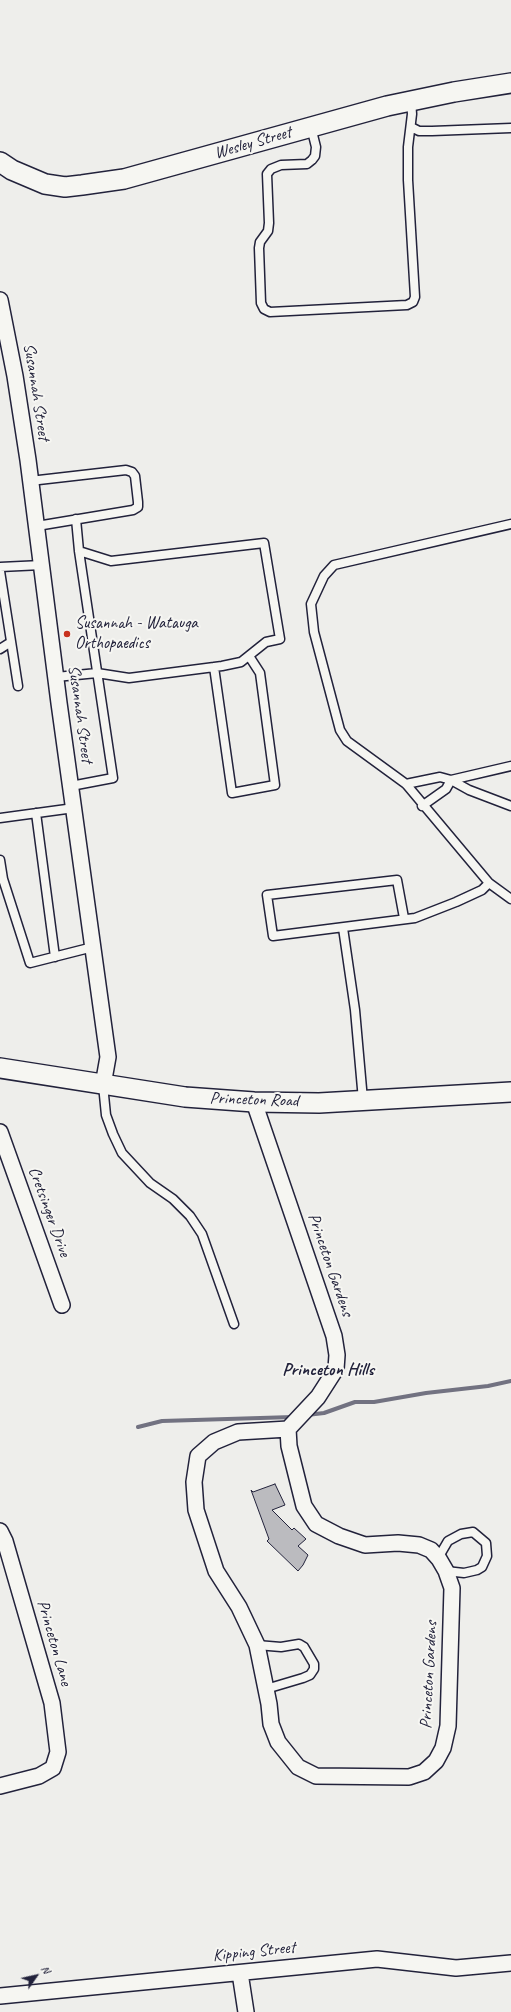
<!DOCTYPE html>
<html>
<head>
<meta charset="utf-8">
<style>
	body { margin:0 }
	#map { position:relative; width:511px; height:2012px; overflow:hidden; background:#eeeeeb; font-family:Caveat,sans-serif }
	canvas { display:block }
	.north { position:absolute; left:16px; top:1956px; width:40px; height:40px; -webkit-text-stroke:3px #f6f6f2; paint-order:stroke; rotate:56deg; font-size:11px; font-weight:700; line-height:16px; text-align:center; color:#22223b }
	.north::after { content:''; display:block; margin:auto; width:14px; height:18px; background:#22223b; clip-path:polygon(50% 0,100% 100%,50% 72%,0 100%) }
</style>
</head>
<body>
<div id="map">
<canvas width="511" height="2012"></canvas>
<div class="north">N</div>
</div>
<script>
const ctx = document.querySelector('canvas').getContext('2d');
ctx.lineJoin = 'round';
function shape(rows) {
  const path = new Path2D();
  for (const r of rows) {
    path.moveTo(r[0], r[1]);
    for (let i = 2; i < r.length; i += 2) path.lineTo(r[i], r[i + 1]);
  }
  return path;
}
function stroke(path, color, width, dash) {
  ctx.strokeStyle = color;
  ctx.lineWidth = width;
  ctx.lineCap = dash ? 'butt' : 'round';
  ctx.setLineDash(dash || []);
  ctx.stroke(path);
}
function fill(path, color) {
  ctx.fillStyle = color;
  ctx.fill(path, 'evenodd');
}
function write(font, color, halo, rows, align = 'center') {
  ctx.font = font + ' Caveat,sans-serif';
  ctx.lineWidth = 4;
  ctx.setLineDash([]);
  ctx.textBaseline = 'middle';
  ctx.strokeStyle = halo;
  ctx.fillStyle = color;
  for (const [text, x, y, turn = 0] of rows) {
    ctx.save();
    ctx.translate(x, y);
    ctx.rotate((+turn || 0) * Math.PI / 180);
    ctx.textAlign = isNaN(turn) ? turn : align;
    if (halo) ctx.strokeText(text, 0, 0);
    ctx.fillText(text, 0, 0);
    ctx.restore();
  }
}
stroke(shape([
	[307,1415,324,1413,355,1402,374,1402,426,1393,488,1386,511,1381],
	[138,1427,162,1421,293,1417]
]), '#727281', 4);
const building = shape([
	[275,1484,285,1505,272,1510,292,1530,294,1528,306,1539,298,1546,308,1555,303,1565,298,1571,267,1541,269,1539,251,1490,253,1492,275,1484]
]);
fill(building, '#bbbbbf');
stroke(building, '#22223b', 1);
const service = shape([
	[311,127,316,147,315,156,312,160,307,164,281,165,271,169,267,174,269,223,268,231,260,242,259,248,261,303,264,309,270,312,407,305,413,302,415,297,408,180,408,147,412,114,411,101],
	[411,127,419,131,432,131,511,128],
	[30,481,126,470,132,472,135,476,138,502,138,507,133,510,37,526],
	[511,524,334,565,324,576,311,604,314,632,340,730,347,741,406,784,489,883,511,899],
	[0,567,42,565],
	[0,571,18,686],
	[0,649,11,642],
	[214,667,232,793,275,785,260,673,249,656],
	[56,677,97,673,129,678,222,666,241,662,266,642,280,639,264,543,111,561,79,551],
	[406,784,440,777,451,780,469,790,511,806],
	[71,786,113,778,79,551,76,519],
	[422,806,446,789,451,780,511,766],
	[36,813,55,957],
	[0,818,74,808],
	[0,860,3,879,30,963,93,947],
	[404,918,397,880,267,895,273,936,415,918,456,902,482,890,489,883],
	[343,928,355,1010,363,1100],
	[103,1085,106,1115,113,1134,122,1153,150,1183,173,1199,190,1216,202,1234,234,1324],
	[439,1559,441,1553,448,1541,461,1534,473,1532,486,1543,487,1556,482,1567,477,1570,464,1573,446,1571],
	[257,1645,281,1647,299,1644,304,1647,314,1664,314,1669,310,1675,303,1678,266,1689]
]);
const minor = shape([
	[0,300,15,376,28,460,59,703,108,1057,103,1085],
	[254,1102,334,1336,337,1355,336,1369,318,1397,288,1429,289,1446,304,1506,316,1524,339,1536,365,1545,398,1543,419,1545,431,1550,439,1559,446,1571,452,1588,448,1726,443,1748,436,1761,424,1772,409,1777,316,1776,298,1767,278,1742,271,1724,269,1704,257,1645,239,1607,216,1571,196,1510,194,1482,198,1456,214,1442,238,1432,288,1429],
	[0,1132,62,1305],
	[0,1531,5,1541,52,1703,58,1752,53,1768,39,1776,0,1786],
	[240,1973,246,2012],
	[0,1996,377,1959,456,1968,511,1963]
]);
const tertiary = shape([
	[0,162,12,170,45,184,65,187,82,185,124,179,387,106,454,92,511,83],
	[0,1068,185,1097,254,1102,319,1103,511,1092]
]);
stroke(service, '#22223b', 11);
stroke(minor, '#22223b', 18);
stroke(tertiary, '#22223b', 22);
stroke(service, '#f6f6f2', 8);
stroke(minor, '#f6f6f2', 15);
stroke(tertiary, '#f6f6f2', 19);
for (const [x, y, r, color] of [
	[67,634,4,"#c8321e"]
]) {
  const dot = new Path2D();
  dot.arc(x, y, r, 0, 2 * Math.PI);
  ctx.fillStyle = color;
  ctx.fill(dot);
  stroke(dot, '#f6f6f2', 1.5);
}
write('17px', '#22223b', '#f6f6f2', [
	["Wesley Street",253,143,-16],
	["Susannah Street",36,392,81],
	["Susannah Street",80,714,82],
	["Princeton Road",254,1100,2],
	["Cretsinger Drive",49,1212,70],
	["Princeton Gardens",330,1265,71],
	["Princeton Lane",54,1643,74],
	["Princeton Gardens",429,1675,-87],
	["Kipping Street",254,1952,-6]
]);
write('17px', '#22223b', '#f6f6f2', [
	["Susannah - Watauga",75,624],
	["Orthopaedics",75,644]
], 'left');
write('bold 18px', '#22223b', '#f6f6f2', [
	["Princeton Hills",328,1370]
]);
</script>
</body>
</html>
